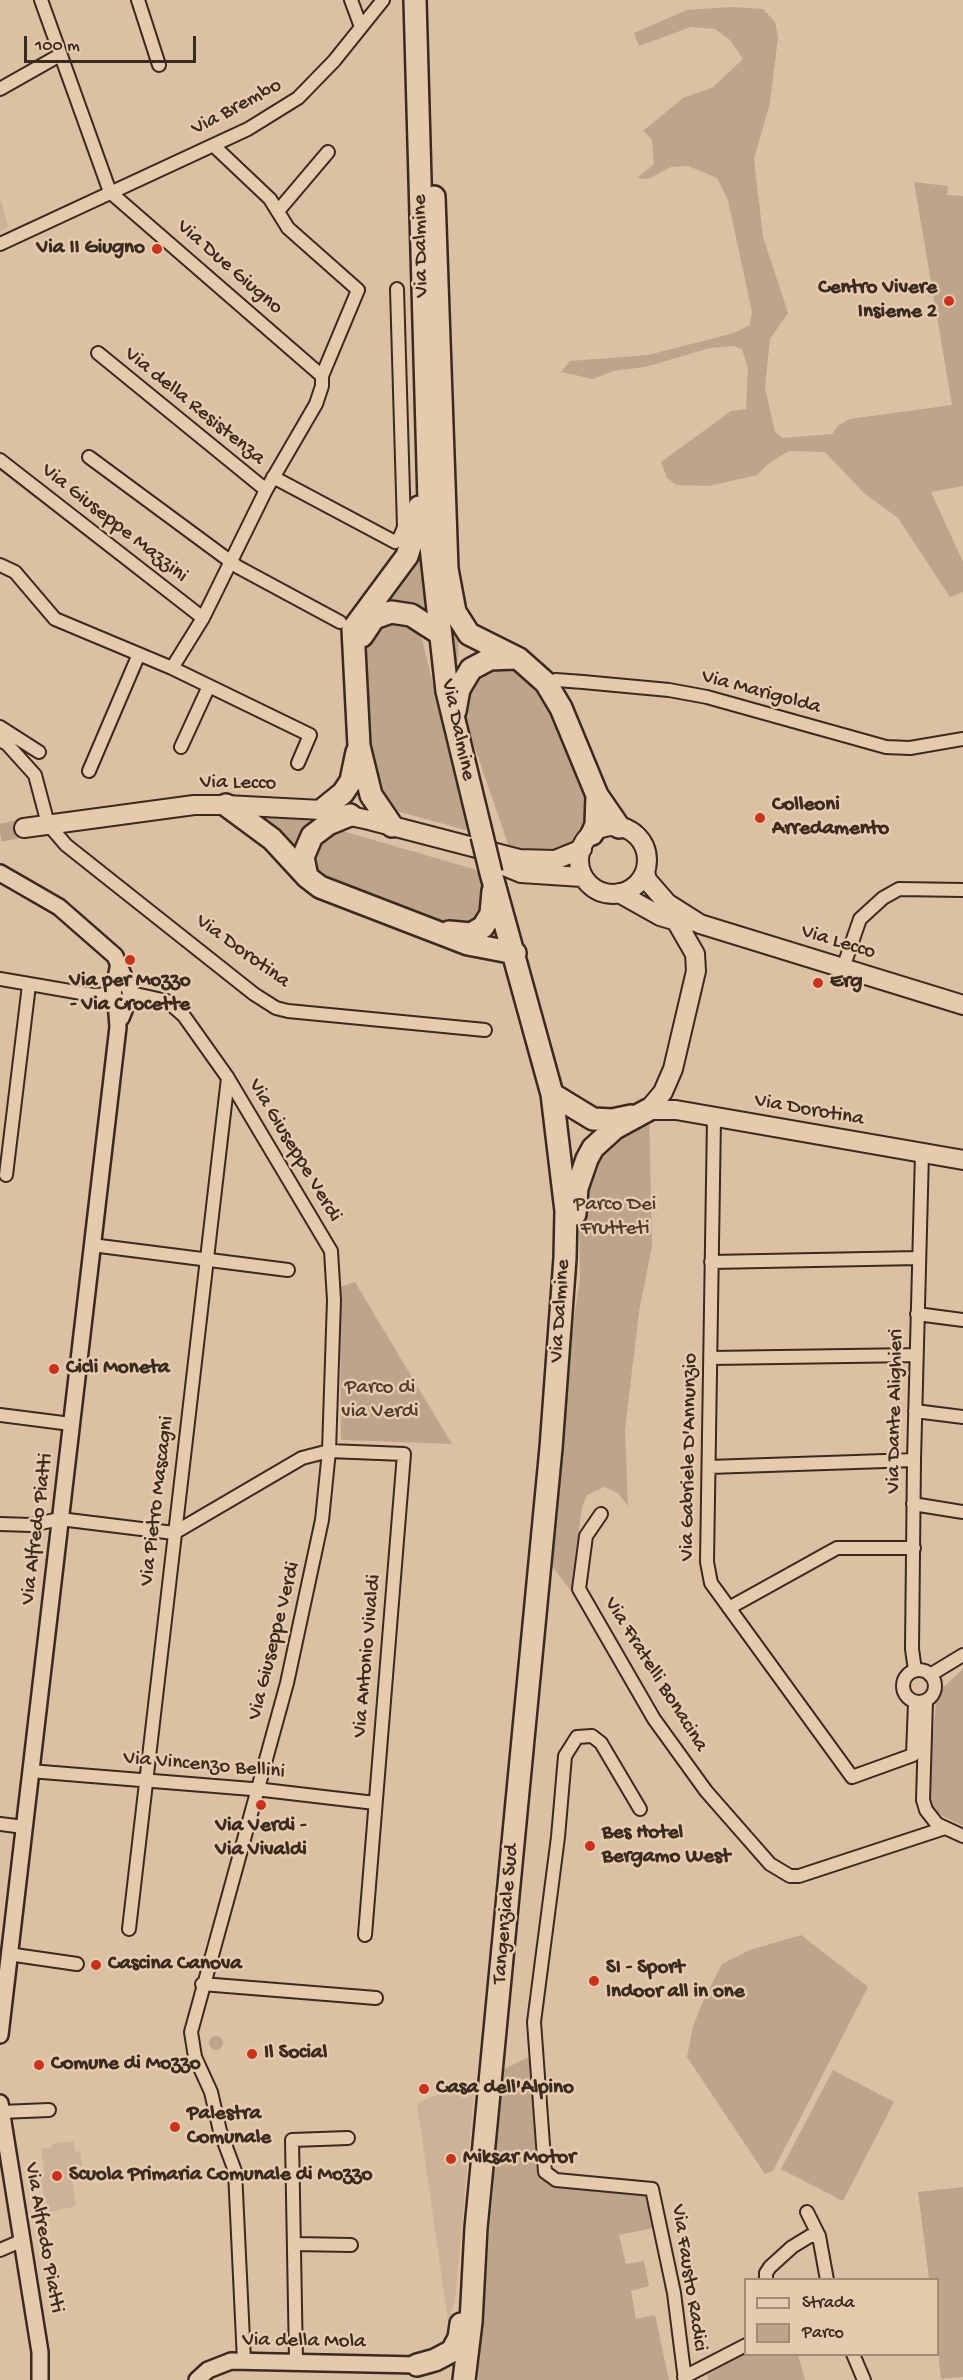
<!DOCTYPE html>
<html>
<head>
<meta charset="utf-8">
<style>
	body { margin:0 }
	#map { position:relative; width:963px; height:2380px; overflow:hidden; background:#dcc0a4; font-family:"Gochi Hand",sans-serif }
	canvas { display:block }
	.legend { position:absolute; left:744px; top:2278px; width:195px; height:78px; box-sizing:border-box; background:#e6caad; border:2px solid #a28a74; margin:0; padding:8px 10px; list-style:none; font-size:18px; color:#3b2a1e }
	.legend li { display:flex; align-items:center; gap:12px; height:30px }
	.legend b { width:30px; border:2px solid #a28a74 }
	.scale { position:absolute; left:24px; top:36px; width:172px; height:27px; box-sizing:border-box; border:3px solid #3b2a1e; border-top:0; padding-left:8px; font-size:18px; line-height:21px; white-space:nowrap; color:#3b2a1e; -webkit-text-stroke:4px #e6caad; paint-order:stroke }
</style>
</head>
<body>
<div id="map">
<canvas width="963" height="2380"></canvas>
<ul class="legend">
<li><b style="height:8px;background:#e6caad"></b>Strada</li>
<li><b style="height:16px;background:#bea48b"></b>Parco</li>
</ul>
<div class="scale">100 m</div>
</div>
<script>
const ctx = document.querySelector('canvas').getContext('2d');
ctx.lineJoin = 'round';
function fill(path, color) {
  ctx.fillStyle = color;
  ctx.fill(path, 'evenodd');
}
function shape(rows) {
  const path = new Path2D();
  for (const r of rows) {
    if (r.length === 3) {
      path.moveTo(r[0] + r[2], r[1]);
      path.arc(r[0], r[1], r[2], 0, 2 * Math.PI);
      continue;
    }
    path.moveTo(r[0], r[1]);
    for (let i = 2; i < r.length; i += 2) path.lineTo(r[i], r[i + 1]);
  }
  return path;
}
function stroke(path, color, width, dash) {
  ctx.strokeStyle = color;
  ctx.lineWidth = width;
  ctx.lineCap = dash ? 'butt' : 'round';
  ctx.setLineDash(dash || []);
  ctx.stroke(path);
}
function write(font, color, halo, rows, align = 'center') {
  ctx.font = font + ' "Gochi Hand",sans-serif';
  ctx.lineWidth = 5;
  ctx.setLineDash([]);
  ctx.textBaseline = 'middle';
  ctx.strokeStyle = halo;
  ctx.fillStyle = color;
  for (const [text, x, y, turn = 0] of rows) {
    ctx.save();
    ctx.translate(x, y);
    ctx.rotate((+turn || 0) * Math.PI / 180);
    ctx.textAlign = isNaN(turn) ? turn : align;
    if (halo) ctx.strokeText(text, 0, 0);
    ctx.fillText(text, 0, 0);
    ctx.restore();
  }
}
fill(shape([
	[0,196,8,227,0,232],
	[475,2080,455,2301,448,2321,417,2103],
	[74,2141,75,2152,80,2151,82,2166,70,2168,76,2206,46,2213,41,2177,45,2176,41,2149,52,2147,52,2144]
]), '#cdb297');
fill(shape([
	[731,7,763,9,775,22,778,37,770,103,754,159,763,237,788,313,770,339,765,388,775,432,783,438,832,434,839,425,850,419,952,405,914,182,948,186,947,195,963,196,963,486,931,492,963,562,963,592,950,597,898,518,864,493,825,452,789,451,768,464,757,475,709,486,677,485,667,478,661,462,731,411,746,409,748,369,742,349,733,346,710,348,645,367,613,371,593,379,561,372,570,361,648,355,734,333,750,325,752,312,728,200,717,178,688,166,671,167,648,179,637,178,654,164,652,139,643,131,683,98,712,88,743,59,730,40,715,29,691,27,639,46,634,33,687,10],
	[420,538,431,623,417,614,356,634],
	[444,597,459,638,458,662,453,663],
	[401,621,416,628,422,639,469,831,393,810,385,802,367,758,364,650,370,633,376,624],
	[491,665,520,669,550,700,592,807,588,822,566,848,533,854,509,847,466,722,464,703,477,673],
	[236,808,338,815,298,859],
	[339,830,477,870,486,895,485,906,480,914,468,923,446,925,318,876,312,858,319,840],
	[649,1114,652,1246,639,1312,625,1430,628,1506,618,1493,604,1487,587,1495,582,1507,571,1591,549,1562,569,1352,580,1279,579,1212,582,1191,601,1152],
	[355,1282,452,1444,341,1440,340,1287],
	[963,1669,963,1826,935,1812,931,1799,931,1753,937,1693],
	[801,1935,868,1987,773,2171,765,2174,687,2057,693,2026,704,1999,722,1964,750,1950],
	[216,2043,7],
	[531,2056,537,2158,541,2172,547,2181,563,2188,643,2193,646,2196,653,2228,619,2235,626,2264,644,2261,649,2286,631,2291,636,2319,655,2315,669,2380,478,2380,502,2070],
	[833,2070,894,2102,843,2201,781,2169],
	[963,2187,963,2377,941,2379,938,2350,938,2280,929,2279,918,2192],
	[745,2354,798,2355,805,2380,708,2380,707,2375]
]), '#bea48b');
stroke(shape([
	[0,833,24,828]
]), '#bca289', 18, [18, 9]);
const minor = shape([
	[41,0,110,192,322,376],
	[138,0,159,65],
	[351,0,361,27],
	[0,89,60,55],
	[214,146,270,199,288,228,358,290,322,376],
	[278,211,328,152],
	[0,244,248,129,298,98,334,61,383,0],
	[98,353,266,490],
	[89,457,238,567,340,622],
	[0,460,203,618],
	[273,477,395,542,400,537,404,527,397,289],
	[0,565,15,572,55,619,172,668,310,735,298,763],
	[172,668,203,618,266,490,316,404,322,386,322,376],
	[546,683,556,680,583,682,669,690,707,697,886,747,910,748,963,739],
	[0,727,39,752],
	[0,740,7,744,35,775,48,824,66,845,254,994,276,1008,288,1011,485,1030],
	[181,747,209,686],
	[89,771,139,654],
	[843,968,860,919,883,898,899,889,963,890],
	[0,979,93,995,113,994],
	[131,993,167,1001,184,1016,228,1078,331,1251,334,1300,329,1451,322,1520,287,1683,191,2032,195,2057,211,2092,220,2131,235,2171,244,2361],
	[714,1118,707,1562,711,1583,852,1777,913,1755,915,1703],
	[6,1175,29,985],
	[92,1245,288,1270],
	[711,1262,919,1258],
	[917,1314,963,1320],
	[711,1358,916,1355],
	[915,1411,963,1417],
	[0,1415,71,1424],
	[709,1467,914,1460],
	[913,1504,963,1512],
	[601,1514,586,1536,579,1589,654,1719,706,1791,770,1864,790,1876,799,1876,945,1828],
	[0,1524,31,1525,60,1519,174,1533,302,1458,329,1451,404,1454,365,1935],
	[729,1608,837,1548,914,1548],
	[919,1686,16],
	[915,1670,912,1649,914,1460,922,1153],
	[930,1675,963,1655],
	[926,1701,923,1800,926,1810,937,1824,963,1836],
	[30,1771,264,1790,375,1803],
	[640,1809,601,1743,592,1736,577,1737,565,1756,558,1837,534,2022,545,2172,556,2180,652,2189,674,2293,685,2380],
	[0,1824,24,1827],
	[129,1929,228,1078],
	[8,1954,77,1964],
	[202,1984,376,1998],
	[1,2112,49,2110],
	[807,2212,819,2236,827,2280],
	[295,2244,351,2245],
	[0,2250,21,2241],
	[766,2280,766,2273,770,2267,792,2247,810,2236,819,2236],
	[853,2354,864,2380],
	[296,2361,292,2140,348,2138],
	[684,2377,746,2345]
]);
const tertiary = shape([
	[0,873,59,907,115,956,131,993,121,1018],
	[0,2035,118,1027,116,1000,113,994,119,963],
	[0,2103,40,2352,40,2380],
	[197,2380,208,2370,231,2361,417,2365]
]);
const secondary = shape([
	[613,860,34],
	[24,828,194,805,226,805,322,810,369,820,519,859,555,860,582,849],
	[497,863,521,873,582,877],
	[645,872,647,880,667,903,700,924,963,1005],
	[619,893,660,916,687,924],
	[648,1110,676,1110,963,1160],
	[648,1110,663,1092,673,1069,696,971,695,954,676,921]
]);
const trunk = shape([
	[415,0,430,538,447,691,482,836],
	[434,197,447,569,455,612,469,634,519,659,546,683,561,708,597,795,619,827],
	[362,636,374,618,391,612,411,615,439,633],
	[455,711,459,689,471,669,490,659,514,658],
	[226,805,272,839,307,877,320,887,468,944,515,953],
	[322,810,343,793,351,781,357,752],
	[392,826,371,795,359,746,353,629,407,556,417,524,419,507],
	[592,834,596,825,597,795],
	[307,877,303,857,312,836,328,824,350,815],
	[449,932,471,934,483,927,491,914,493,891],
	[552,1094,593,1119,612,1120,631,1116],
	[575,1214,577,1188,587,1159,593,1148,615,1128,648,1110],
	[417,2365,435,2360,452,2351,459,2338,461,2324],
	[464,2380,471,2322,476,2228,551,1448,565,1258,566,1211,552,1094,491,873]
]);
stroke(minor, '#3b2a1e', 16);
stroke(tertiary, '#3b2a1e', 20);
stroke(secondary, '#3b2a1e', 22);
stroke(trunk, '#3b2a1e', 26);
stroke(minor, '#e6caad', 12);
stroke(tertiary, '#e6caad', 15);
stroke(secondary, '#e6caad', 18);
stroke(trunk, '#e6caad', 21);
const trunkBridge = shape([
	[482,836,491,873]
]);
stroke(trunkBridge, '#3b2a1e', 26, []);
stroke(trunkBridge, '#e6caad', 21);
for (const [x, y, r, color] of [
	[157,249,6,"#c8321e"],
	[949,301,6,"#c8321e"],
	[760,818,6,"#c8321e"],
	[130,960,6,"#c8321e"],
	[818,983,6,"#c8321e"],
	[54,1369,6,"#c8321e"],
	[261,1805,6,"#c8321e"],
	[590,1846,6,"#c8321e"],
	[96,1965,6,"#c8321e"],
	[594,1981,6,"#c8321e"],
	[252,2054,6,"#c8321e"],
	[39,2065,6,"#c8321e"],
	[424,2089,6,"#c8321e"],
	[175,2127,6,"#c8321e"],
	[451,2159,6,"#c8321e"],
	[57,2176,6,"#c8321e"]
]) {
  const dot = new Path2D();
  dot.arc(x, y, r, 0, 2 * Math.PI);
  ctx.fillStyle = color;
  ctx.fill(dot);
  stroke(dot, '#e6caad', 2);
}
write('21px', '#3b2a1e', '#e6caad', [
	["Via Brembo",237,108,-28],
	["Via Dalmine",422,246,-91],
	["Via Due Giugno",229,268,41],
	["Via della Resistenza",194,407,39],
	["Via Giuseppe Mazzini",114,524,38],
	["Via Marigolda",761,693,15],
	["Via Dalmine",457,730,78],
	["Via Lecco",238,784,1],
	["Via Lecco",838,943,17],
	["Via Dorotina",242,952,36],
	["Via Dorotina",809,1111,10],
	["Via Giuseppe Verdi",294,1151,59],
	["Via Dalmine",561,1311,-86],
	["Via Dante Alighieri",896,1411,-89],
	["Via Gabriele D'Annunzio",690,1457,-89],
	["Via Pietro Mascagni",158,1501,-83],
	["Via Alfredo Piatti",38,1529,-83],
	["Via Giuseppe Verdi",275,1641,-76],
	["Via Antonio Vivaldi",368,1656,-85],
	["Via Fratelli Bonacina",655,1675,58],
	["Via Vincenzo Bellini",204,1766,5],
	["Tangenziale Sud",507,1914,-85],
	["Via Alfredo Piatti",43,2238,80],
	["Via Fausto Radici",688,2278,81],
	["Via della Mola",304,2342,1]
]);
write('bold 21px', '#3b2a1e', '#e6caad', [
	["Via II Giugno",145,249,"right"],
	["Centro Vivere",937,289,"right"],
	["Insieme 2",937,313,"right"],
	["Colleoni",772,806],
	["Arredamento",772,830],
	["Via per Mozzo",130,982,"center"],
	["- Via Crocette",130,1006,"center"],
	["Erg",830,983],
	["Cicli Moneta",66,1369],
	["Via Verdi -",261,1827,"center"],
	["Via Vivaldi",261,1851,"center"],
	["Bes Hotel",602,1834],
	["Bergamo West",602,1858],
	["Cascina Canova",108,1965],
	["SI - Sport",606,1969],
	["Indoor all in one",606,1993],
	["Il Social",264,2054],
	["Comune di Mozzo",51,2065],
	["Casa dell'Alpino",436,2089],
	["Palestra",187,2115],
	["Comunale",187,2139],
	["Miksar Motor",463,2159],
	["Scuola Primaria Comunale di Mozzo",69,2176]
], 'left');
write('21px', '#4f3c2e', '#e6caad', [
	["Parco Dei",615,1206],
	["Frutteti",615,1230],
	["Parco di",380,1389],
	["via Verdi",380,1413]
]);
</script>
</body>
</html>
